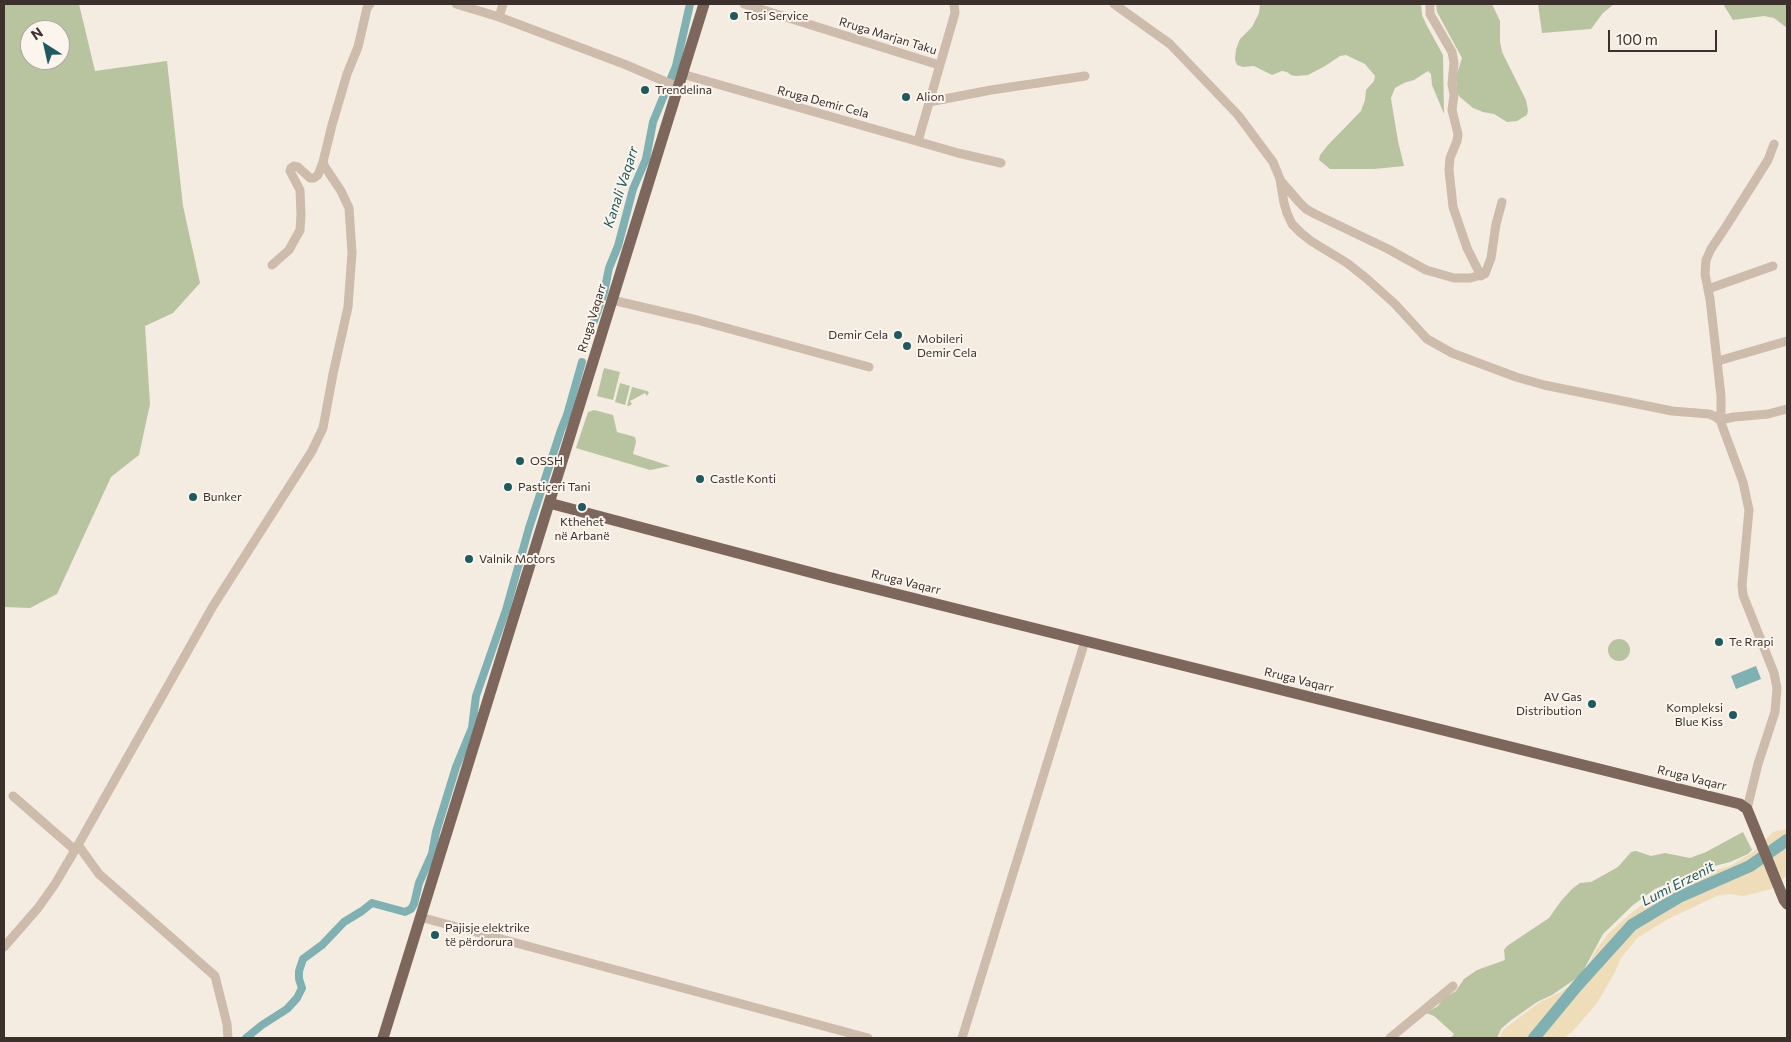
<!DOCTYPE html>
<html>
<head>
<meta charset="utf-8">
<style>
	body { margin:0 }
	#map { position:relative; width:1791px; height:1042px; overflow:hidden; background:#f4ebe1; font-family:Commissioner,sans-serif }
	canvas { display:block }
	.frame { position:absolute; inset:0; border:5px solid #3b302b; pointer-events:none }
	.north { position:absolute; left:20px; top:20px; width:50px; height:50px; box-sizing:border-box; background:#fbf5ee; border:1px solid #aea6a0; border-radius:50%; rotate:325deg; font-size:14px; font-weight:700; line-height:20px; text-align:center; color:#3b302b }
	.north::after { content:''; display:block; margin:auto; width:18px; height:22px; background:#1f5a5e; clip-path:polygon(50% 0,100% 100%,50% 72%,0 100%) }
	.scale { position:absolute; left:1608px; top:30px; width:109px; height:22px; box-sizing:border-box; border:2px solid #3b302b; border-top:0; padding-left:6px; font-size:15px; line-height:18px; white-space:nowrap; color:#3b302b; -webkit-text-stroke:4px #fbf5ee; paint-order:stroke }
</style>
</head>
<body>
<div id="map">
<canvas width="1791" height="1042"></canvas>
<div class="frame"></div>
<div class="north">N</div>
<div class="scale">100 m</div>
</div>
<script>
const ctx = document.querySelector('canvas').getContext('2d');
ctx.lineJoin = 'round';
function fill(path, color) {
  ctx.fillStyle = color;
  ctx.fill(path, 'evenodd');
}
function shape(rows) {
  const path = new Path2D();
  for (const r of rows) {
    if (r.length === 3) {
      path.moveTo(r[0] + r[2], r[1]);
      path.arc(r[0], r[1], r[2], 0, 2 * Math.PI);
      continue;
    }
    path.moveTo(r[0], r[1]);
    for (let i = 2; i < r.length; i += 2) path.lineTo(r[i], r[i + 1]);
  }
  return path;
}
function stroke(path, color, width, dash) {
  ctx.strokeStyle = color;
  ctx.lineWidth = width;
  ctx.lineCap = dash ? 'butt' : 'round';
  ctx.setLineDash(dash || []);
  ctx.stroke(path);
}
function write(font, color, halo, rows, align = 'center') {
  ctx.font = font + ' Commissioner,sans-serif';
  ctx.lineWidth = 4;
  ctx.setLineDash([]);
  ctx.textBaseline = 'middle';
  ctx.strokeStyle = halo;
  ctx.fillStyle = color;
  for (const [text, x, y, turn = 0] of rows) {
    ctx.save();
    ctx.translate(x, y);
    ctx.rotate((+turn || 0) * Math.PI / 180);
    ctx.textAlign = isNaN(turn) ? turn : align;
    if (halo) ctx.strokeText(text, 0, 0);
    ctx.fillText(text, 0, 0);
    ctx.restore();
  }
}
fill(shape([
	[4,4,79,4,95,71,167,61,183,206,200,283,173,313,145,326,150,404,139,455,111,477,57,594,30,608,4,607],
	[30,30,60,30,60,60,30,60],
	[1260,4,1421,4,1422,15,1426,24,1443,55,1444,114,1432,85,1431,74,1428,71,1414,80,1404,83,1395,88,1391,98,1392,105,1398,141,1404,166,1374,169,1330,169,1319,160,1320,155,1328,145,1361,111,1365,100,1366,90,1374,81,1375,76,1365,64,1346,55,1340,56,1325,66,1308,75,1296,76,1291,75,1287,72,1282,71,1272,75,1254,66,1243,67,1237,65,1235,60,1236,49,1240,39,1252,27,1259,13],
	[1436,4,1492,4,1500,21,1500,42,1502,52,1526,100,1528,110,1527,115,1517,121,1507,122,1494,114,1483,112,1473,108,1460,97,1457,92,1456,77,1462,58,1437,12],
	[1538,4,1614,4,1603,13,1591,29,1542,33],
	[1723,4,1787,4,1787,28,1774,18,1764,16,1733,20],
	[604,368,620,372,613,400,597,396],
	[620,383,630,386,625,405,615,402],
	[632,387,647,391,649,392,647,396,645,393,630,401,632,404,629,406,627,406],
	[594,410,613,415,617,432,635,437,636,442,633,454,670,466,650,470,576,448,588,412],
	[1619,650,11],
	[1743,832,1752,850,1748,854,1730,862,1703,869,1655,889,1633,905,1603,934,1581,975,1552,995,1537,1002,1510,1021,1501,1029,1497,1038,1451,1038,1454,1034,1434,1016,1426,1013,1438,1006,1443,998,1456,991,1464,979,1477,970,1505,960,1504,950,1507,946,1549,918,1561,901,1572,889,1580,883,1591,882,1618,867,1631,852,1636,851,1651,856,1665,853,1690,858,1706,852]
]), '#b8c4a0');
fill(shape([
	[1787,829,1787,875,1771,889,1744,896,1728,894,1717,896,1668,919,1637,938,1621,958,1615,972,1597,1003,1573,1031,1564,1038,1499,1038,1503,1030,1540,1002,1559,993,1582,977,1596,950,1608,934,1623,920,1654,895,1696,879,1705,873,1730,866,1753,852,1773,832]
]), '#efdcb8');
fill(shape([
	[1756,666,1761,679,1736,689,1731,676]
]), '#7fb0b2');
stroke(shape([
	[1537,1036,1540,1038]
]), '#7fb0b2', 2);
stroke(shape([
	[594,321,604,293,609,268,618,246,633,189,646,159,653,122,676,66,690,4],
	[246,1038,262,1025,287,1009,297,998,302,988,299,979,299,971,303,959,322,945,344,922,362,911,372,903,405,912,411,909,414,904,419,883,432,854,436,832,456,767,472,728,476,696,506,610,529,528,561,430,567,415,582,362]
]), '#7fb0b2', 8);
stroke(shape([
	[1534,1038,1577,986,1632,925,1679,897,1750,866,1787,840]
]), '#7fb0b2', 12);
stroke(shape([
	[456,4,499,17,624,64,678,87],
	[744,4,939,65],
	[1114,4,1170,44,1238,115,1273,162,1280,179,1284,203,1287,213,1292,224,1301,233,1311,241,1347,263,1366,278,1395,304,1427,339,1452,353,1516,377,1544,385,1672,411,1709,414,1714,416,1720,420,1743,482,1749,510,1742,585,1743,595,1774,673,1777,688,1775,712,1758,764,1747,809],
	[1430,4,1430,14,1452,52,1454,63,1452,84,1454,95,1452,110,1458,134,1457,141,1450,158,1449,170,1453,207,1467,248,1481,276],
	[499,17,503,4],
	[682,74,958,153,1001,163],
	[929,102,991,90,1085,76],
	[918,141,955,13,954,4],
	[1280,180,1299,202,1306,209,1315,214,1388,249,1426,270,1454,278,1470,278,1485,274,1491,258,1496,224,1502,202],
	[272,265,289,250,300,230,301,215,300,190,290,171,291,168,294,166,298,167,310,178,314,178,318,175,323,162],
	[1708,289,1773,266],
	[612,300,697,320,869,367],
	[1718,361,1787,341],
	[1720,420,1721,415,1721,396,1710,299,1705,274,1706,260,1711,249,1727,225,1768,160,1774,144],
	[1720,420,1734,417,1768,414,1787,409],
	[13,796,75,850],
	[420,917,868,1038],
	[4,947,38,908,55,884,78,845],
	[228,1038,227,1024,215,976,99,874,78,845,213,606,312,451,323,428,333,374,348,307,352,253,349,208,341,191,325,167,323,162,332,125,347,74,358,47,367,8,370,4],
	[962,1038,1085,641],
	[1390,1038,1453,986]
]), '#cdbbac', 9);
stroke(shape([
	[549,503,828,577,1740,804,1747,809,1784,900,1787,904],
	[383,1038,704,4]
]), '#7d675c', 11);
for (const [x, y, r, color] of [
	[734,16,5,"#1f5a5e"],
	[645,90,5,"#1f5a5e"],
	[906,97,5,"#1f5a5e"],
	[898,335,5,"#1f5a5e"],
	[907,346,5,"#1f5a5e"],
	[520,461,5,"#1f5a5e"],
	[700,479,5,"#1f5a5e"],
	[508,487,5,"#1f5a5e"],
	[193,497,5,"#1f5a5e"],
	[582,507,5,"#1f5a5e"],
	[469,559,5,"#1f5a5e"],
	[1719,642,5,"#1f5a5e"],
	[1592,704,5,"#1f5a5e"],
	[1733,715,5,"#1f5a5e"],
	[435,935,5,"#1f5a5e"]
]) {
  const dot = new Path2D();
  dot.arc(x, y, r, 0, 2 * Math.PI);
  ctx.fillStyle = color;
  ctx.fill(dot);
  stroke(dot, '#fbf5ee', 2);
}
write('12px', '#3b302b', '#fbf5ee', [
	["Tosi Service",744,16],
	["Trendelina",655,90],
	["Alion",916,97],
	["Demir Cela",888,335,"right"],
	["Mobileri",917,339],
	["Demir Cela",917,353],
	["OSSH",530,461],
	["Castle Konti",710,479],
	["Pastiçeri Tani",518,487],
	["Bunker",203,497],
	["Kthehet",582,522,"center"],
	["në Arbanë",582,536,"center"],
	["Valnik Motors",479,559],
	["Te Rrapi",1729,642],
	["AV Gas",1582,697,"right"],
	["Distribution",1582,711,"right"],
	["Kompleksi",1723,708,"right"],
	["Blue Kiss",1723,722,"right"],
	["Pajisje elektrike",445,928],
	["të përdorura",445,942]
], 'left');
write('12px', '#3b302b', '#fbf5ee', [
	["Rruga Marjan Taku",888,36,17],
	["Rruga Demir Cela",823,102,15],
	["Rruga Vaqarr",592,318,-73],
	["Rruga Vaqarr",906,582,14],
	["Rruga Vaqarr",1299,680,14],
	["Rruga Vaqarr",1692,778,14]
]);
write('italic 14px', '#1f5a5e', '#fbf5ee', [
	["Kanali Vaqarr",621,187,-72],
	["Lumi Erzenit",1678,884,-27]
]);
</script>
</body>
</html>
